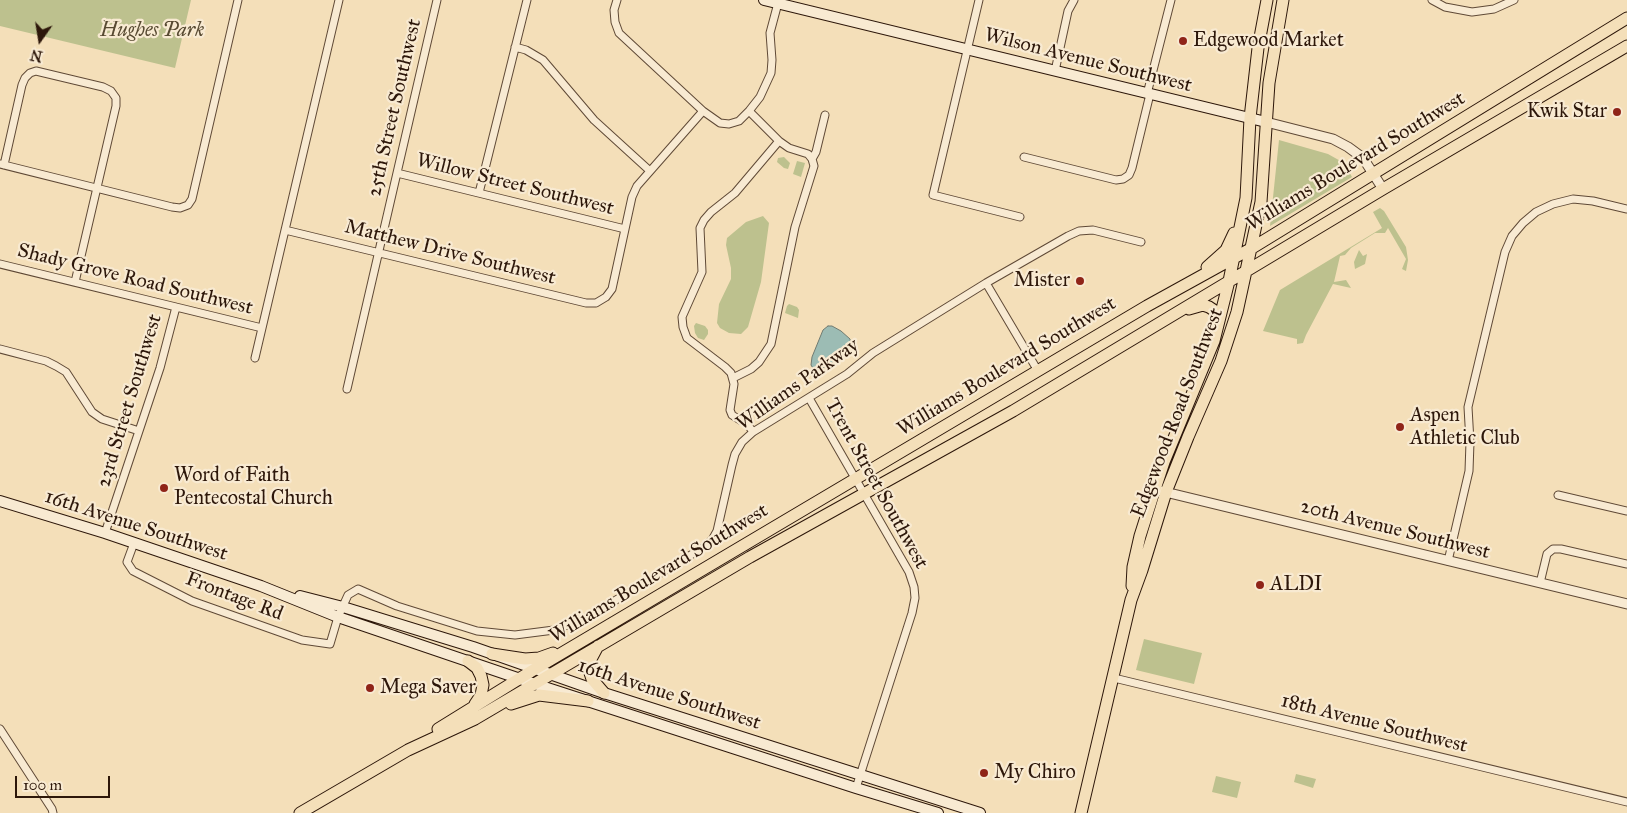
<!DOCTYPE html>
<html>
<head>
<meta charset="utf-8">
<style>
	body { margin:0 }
	#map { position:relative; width:1627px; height:813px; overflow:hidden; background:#f4dfb9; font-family:"IM FELL Great Primer",serif }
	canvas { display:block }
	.north { position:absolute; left:15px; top:15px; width:50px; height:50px; -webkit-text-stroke:4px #f8ead2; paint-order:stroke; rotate:193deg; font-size:14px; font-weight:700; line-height:20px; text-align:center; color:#2d170a }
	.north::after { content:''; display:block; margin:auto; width:18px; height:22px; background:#2d170a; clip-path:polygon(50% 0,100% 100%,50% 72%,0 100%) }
	.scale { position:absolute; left:15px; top:776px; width:95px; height:22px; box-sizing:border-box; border:2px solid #2d170a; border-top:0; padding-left:6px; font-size:15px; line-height:18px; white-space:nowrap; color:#2d170a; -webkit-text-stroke:4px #f8ead2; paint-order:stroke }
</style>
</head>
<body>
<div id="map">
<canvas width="1627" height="813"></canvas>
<div class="north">N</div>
<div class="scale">100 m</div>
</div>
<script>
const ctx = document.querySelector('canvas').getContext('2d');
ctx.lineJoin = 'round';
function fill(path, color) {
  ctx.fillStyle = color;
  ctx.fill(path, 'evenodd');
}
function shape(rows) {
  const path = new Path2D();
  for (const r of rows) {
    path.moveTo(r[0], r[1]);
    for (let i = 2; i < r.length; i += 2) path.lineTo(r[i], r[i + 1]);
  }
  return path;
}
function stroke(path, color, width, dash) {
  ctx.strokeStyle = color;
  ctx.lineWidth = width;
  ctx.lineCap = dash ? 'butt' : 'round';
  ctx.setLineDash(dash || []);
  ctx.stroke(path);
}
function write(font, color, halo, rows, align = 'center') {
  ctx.font = font + ' "IM FELL Great Primer",serif';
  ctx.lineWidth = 4.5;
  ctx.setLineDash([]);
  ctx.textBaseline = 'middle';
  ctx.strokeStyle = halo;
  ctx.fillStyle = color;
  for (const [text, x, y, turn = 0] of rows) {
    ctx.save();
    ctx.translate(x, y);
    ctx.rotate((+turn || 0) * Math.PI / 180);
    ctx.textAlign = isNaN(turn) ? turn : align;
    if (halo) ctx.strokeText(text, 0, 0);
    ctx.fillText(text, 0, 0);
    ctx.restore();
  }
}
fill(shape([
	[0,0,191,0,175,68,0,26],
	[1279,140,1328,154,1344,163,1352,177,1270,226],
	[784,157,790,163,788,169,784,168,777,162,778,158],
	[797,161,805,163,801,177,793,174],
	[1380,208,1384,211,1406,247,1408,260,1406,271,1402,269,1406,259,1388,228,1385,233,1375,233,1351,248,1345,255,1340,256,1334,282,1346,280,1351,288,1333,284,1306,335,1303,343,1297,344,1297,339,1263,331,1280,290,1382,228,1373,212],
	[763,216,769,223,761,282,748,327,741,334,729,333,720,328,717,323,719,304,731,279,731,268,726,245,727,238,746,222],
	[1359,250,1363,256,1367,254,1365,264,1355,269,1354,262],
	[789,304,797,307,799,310,798,318,785,313,787,306],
	[696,323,705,326,708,330,708,334,704,340,698,338,695,333,694,326],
	[1144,639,1202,653,1194,684,1136,670],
	[1296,774,1316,779,1313,788,1294,782],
	[1216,776,1241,782,1237,798,1212,792]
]), '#bdc18e');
const water = shape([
	[828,326,832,326,841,331,850,339,851,344,842,356,830,364,819,370,814,370,811,365,812,357,823,330,828,326]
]);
fill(water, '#9cbcb4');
stroke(water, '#707a70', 1);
const minor = shape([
	[617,0,614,10,615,22,619,33,703,111],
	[979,0,933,195,1020,217],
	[1432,0,1445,7,1472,12,1494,9,1514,0],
	[515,47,526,50,543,60,594,120,650,171],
	[1055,71,1068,11,1074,0],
	[1147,94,1171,0],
	[1024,157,1116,180,1123,179,1129,175,1132,168,1150,94],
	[812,159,816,152,825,115],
	[0,164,172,207,180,208,188,205,192,199,238,0],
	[4,165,22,85,25,78,30,73,36,71,103,87,111,91,116,98,116,106,75,282],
	[397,173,625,229],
	[479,193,527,0],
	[285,230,586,303,596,303,606,297,612,289,632,197,637,186,703,111,720,123,729,124,739,121,749,111,760,97,771,73,772,60,770,33,778,3],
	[0,264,262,328],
	[986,283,1038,371],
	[0,349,46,361,56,366,66,372,92,412,102,419,139,431],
	[255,358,339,0],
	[733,378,751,369,759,362,771,344,795,227,814,166,812,159,808,154,789,148,779,141,749,111],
	[347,389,437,0],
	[809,398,909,572,914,587,915,598,912,613,856,788],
	[753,432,748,425,732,415,730,410,734,384,731,373,725,367,687,338,683,327,682,317,702,272,700,228,704,220,711,212,735,193,779,141],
	[1558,495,1627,511],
	[105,533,160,368,176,307],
	[134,543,127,562,133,571,192,601,302,640,330,644,338,617,348,595,358,589,397,606,477,631,515,635,554,630,586,618,704,547,712,540,717,531,732,465,735,454,742,442,753,432,847,374,873,353,986,283,1068,236,1079,231,1093,230,1141,242],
	[1448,561,1469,471,1470,442,1468,407,1505,252,1512,236,1523,223,1536,212,1553,204,1573,199,1593,201,1627,209],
	[1540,583,1547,554,1553,549,1561,549,1627,564],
	[1114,678,1627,802],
	[0,729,52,809,53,813]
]);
const tertiary = shape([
	[1266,122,1333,139,1348,147,1363,158,1383,189],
	[1161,491,1627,604]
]);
const secondary = shape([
	[764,0,1266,122],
	[0,501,105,533,261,586,338,617,535,684,856,788,938,813],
	[300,596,343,607,473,647,604,693,980,813]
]);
const primary = shape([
	[1207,267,1226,250,1234,233],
	[1189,309,1203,305,1209,307,1215,311,1217,324],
	[1132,586,1133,567,1140,536,1155,489,1164,462,1214,341,1229,281,1246,198,1250,118,1258,48,1267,0],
	[598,646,590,661,589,670,592,679,604,693],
	[492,654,525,659,539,658,553,653],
	[468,661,477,668,481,676,483,685,481,695,475,704],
	[511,704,539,695,588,701],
	[438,729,535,669,1147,306,1252,248,1627,18],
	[300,813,408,750,475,719,750,557,1013,411,1383,189,1627,46],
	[1081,813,1131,600,1142,570,1166,492,1188,437,1221,361,1237,312,1261,202,1269,83,1283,0]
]);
stroke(minor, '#5f4936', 9);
stroke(tertiary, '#5f4936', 11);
stroke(secondary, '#2d170a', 12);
stroke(primary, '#2d170a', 13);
stroke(minor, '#f8ead2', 7);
stroke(tertiary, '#f8ead2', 9);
stroke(secondary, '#f8ead2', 10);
stroke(primary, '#f4dfb9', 11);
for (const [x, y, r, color] of [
	[1183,41,5,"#8f2418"],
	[1617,112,5,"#8f2418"],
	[1080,281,5,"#8f2418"],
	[1400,427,5,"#8f2418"],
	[164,488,5,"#8f2418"],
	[1260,585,5,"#8f2418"],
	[370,688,5,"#8f2418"],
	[984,773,5,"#8f2418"]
]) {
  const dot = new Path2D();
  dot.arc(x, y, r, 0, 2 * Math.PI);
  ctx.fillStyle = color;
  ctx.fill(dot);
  stroke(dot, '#f8ead2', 2);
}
write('italic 20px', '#584a32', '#f8ead2', [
	["Hughes Park",152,31]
]);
write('20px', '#2d170a', '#f8ead2', [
	["Edgewood Market",1193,41],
	["Kwik Star",1607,112,"right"],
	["Mister",1070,281,"right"],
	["Aspen",1410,416],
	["Athletic Club",1410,439],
	["Word of Faith",174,476],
	["Pentecostal Church",174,499],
	["ALDI",1270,585],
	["Mega Saver",380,688],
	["My Chiro",994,773]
], 'left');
write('20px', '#2d170a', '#f8ead2', [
	["Wilson Avenue Southwest",1088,61,14],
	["25th Street Southwest",395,108,-77],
	["Williams Boulevard Southwest",1356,162,-31],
	["Willow Street Southwest",515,185,14],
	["Matthew Drive Southwest",450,253,14],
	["Shady Grove Road Southwest",135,280,14],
	["Williams Boulevard Southwest",1007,367,-31],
	["Williams Parkway",798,385,-35],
	["23rd Street Southwest",130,401,-73],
	["Edgewood Road Southwest",1178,413,-69],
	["Trent Street Southwest",876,484,61],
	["16th Avenue Southwest",136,526,18],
	["20th Avenue Southwest",1395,530,14],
	["Williams Boulevard Southwest",659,574,-31],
	["Frontage Rd",234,597,21],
	["16th Avenue Southwest",669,695,18],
	["18th Avenue Southwest",1374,724,14]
]);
</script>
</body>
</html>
